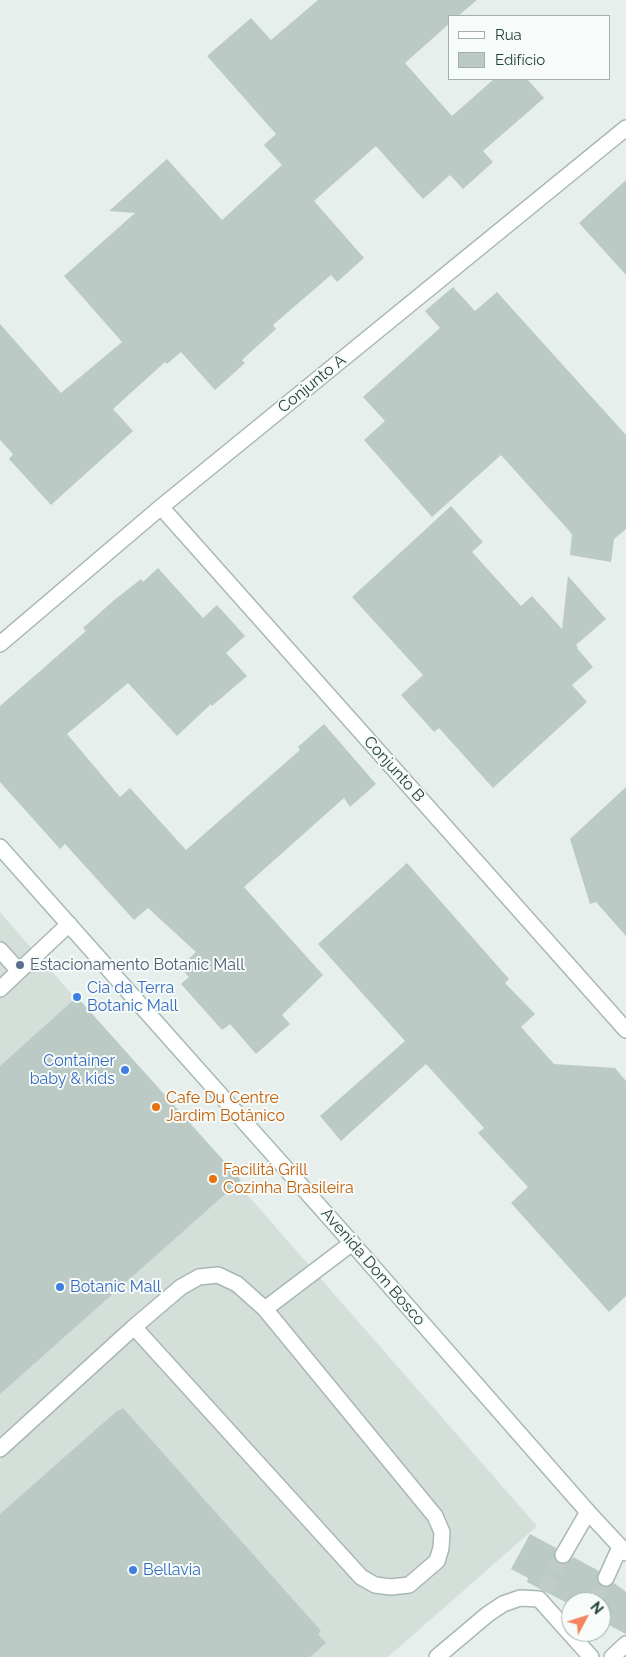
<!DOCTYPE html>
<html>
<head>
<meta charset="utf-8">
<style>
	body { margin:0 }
	#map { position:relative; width:626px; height:1657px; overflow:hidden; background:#e6efeb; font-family:Raleway,sans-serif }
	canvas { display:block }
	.legend { position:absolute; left:448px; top:15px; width:162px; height:65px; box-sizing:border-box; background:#f7fbf9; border:1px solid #a3b1ad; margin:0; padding:6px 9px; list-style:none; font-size:15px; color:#24423a }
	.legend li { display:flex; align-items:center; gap:10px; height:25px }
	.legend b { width:25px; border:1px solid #a3b1ad }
	.north { position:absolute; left:561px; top:1592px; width:50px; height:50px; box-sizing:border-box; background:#f7fbf9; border:1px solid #a3b1ad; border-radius:50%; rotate:50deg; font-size:14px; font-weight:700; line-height:20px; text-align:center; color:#24423a }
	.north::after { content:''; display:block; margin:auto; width:18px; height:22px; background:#f4845f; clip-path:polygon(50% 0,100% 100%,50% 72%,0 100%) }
</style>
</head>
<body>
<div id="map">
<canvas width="626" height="1657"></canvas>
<ul class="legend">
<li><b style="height:6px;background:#fff"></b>Rua</li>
<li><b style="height:14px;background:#bbcac4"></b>Edifício</li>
</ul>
<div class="north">N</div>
</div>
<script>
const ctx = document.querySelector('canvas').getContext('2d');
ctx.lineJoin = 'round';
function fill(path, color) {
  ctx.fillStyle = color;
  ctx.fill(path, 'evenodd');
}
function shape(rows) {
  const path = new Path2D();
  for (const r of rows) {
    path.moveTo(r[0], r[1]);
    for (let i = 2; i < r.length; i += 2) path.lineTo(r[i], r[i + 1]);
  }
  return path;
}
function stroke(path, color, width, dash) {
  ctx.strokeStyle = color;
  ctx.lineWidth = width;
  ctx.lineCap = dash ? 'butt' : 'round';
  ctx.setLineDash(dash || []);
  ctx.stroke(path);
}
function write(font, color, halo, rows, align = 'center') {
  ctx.font = font + ' Raleway,sans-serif';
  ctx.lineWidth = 4;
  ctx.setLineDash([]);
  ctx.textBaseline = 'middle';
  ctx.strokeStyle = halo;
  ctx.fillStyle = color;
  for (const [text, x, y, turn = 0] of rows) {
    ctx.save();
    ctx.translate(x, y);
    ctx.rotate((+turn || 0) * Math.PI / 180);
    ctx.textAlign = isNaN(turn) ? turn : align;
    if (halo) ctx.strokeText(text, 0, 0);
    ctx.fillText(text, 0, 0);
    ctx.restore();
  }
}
fill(shape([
	[0,912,537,1526,388,1657,51,1657,0,1598]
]), '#d4dfda');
fill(shape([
	[318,0,477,0,458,16,450,16,450,23,405,63,452,116,494,79,527,79,544,98,483,151,493,162,463,189,450,175,423,199,376,146,314,201,364,258,337,282,331,275,273,325,276,329,242,360,245,363,215,390,181,352,167,364,165,362,113,409,133,431,51,505,9,459,13,454,0,440,0,324,61,393,122,342,64,276,135,213,109,211,167,159,222,220,282,165,264,145,276,134,207,56,251,18,271,40],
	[626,180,626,275,579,223],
	[453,287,475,311,497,292,626,435,626,529,614,539,611,562,570,555,572,534,501,455,432,517,364,440,385,421,363,397,440,328,425,311],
	[451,506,483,542,472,552,521,606,532,596,562,629,568,576,606,619,576,645,578,647,577,648,593,667,572,685,587,702,493,788,439,728,434,732,401,695,423,675,352,597],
	[158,568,203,618,217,605,245,636,226,653,247,676,212,706,211,704,177,736,128,683,67,734,120,797,130,788,186,850,300,750,298,747,324,724,376,784,350,807,344,798,244,887,323,975,282,1015,290,1024,256,1054,230,1024,222,1030,181,984,189,977,180,967,196,952,148,908,134,920,65,844,60,849,0,782,0,706,86,631,83,628,113,601,141,579,143,582],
	[626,787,626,936,596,902,590,904,570,839],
	[407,863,509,979,505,983,535,1014,521,1027,554,1064,615,1068,626,1081,626,1296,609,1312,511,1203,528,1187,478,1133,484,1128,426,1064,341,1141,320,1116,405,1041,318,944],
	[77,997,241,1180,0,1394,0,1066],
	[123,1408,321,1631,318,1634,326,1643,310,1657,0,1657,0,1514,118,1410,119,1411],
	[530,1534,556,1548,554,1555,558,1563,562,1564,567,1563,573,1557,599,1571,597,1579,602,1586,607,1587,614,1583,626,1592,626,1634,601,1621,601,1602,571,1602,571,1605,527,1582,528,1578,511,1569]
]), '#bbcac4');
stroke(shape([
	[544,1591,563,1555],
	[594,1602,606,1578]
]), '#bfccc8', 15, [15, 8]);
const lane = shape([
	[0,950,19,971],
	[0,989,69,924],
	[218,1275,237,1284,265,1309,435,1516,442,1532,441,1548,437,1561,409,1585,391,1587,375,1585,361,1577,134,1327,181,1287,199,1277,218,1275],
	[265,1309,352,1243],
	[0,1449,134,1327]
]);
const street = shape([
	[161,507,626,1030],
	[0,644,161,507,626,128],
	[563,1555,588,1512],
	[606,1578,620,1547],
	[539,1599,591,1657],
	[437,1657,488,1614,503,1604,520,1598,539,1599],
	[612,1657,626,1644]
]);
const secondary = shape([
	[0,847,352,1243,588,1512,626,1553]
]);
stroke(lane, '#a8b8b2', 18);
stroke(street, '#a8b8b2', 18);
stroke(secondary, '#a4bbb3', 18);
stroke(lane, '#fff', 15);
stroke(street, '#fff', 15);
stroke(secondary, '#fff', 15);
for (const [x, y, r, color] of [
	[20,965,5,"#5c6f8a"],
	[77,997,5,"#3f7fe0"],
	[125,1070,5,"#3f7fe0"],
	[156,1107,5,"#e8710a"],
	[213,1179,5,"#e8710a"],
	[60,1287,5,"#3f7fe0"],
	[133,1570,5,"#3f7fe0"]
]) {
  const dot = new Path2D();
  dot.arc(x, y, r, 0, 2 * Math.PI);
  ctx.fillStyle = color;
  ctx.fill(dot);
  stroke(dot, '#f7fbf9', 2);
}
write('16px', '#24423a', '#f7fbf9', [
	["Conjunto A",312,384,-39],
	["Conjunto B",394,769,48],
	["Avenida Dom Bosco",373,1267,49]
]);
write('16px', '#4e5e75', '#f7fbf9', [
	["Estacionamento Botanic Mall",30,965]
], 'left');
write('16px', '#366cbe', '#f7fbf9', [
	["Cia da Terra",87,988],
	["Botanic Mall",87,1006],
	["Container",115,1061,"right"],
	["baby & kids",115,1079,"right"],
	["Botanic Mall",70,1287],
	["Bellavia",143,1570]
], 'left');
write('16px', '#c56008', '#f7fbf9', [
	["Cafe Du Centre",166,1098],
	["Jardim Botânico",166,1116],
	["Facilitá Grill",223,1170],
	["Cozinha Brasileira",223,1188]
], 'left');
</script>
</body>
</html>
